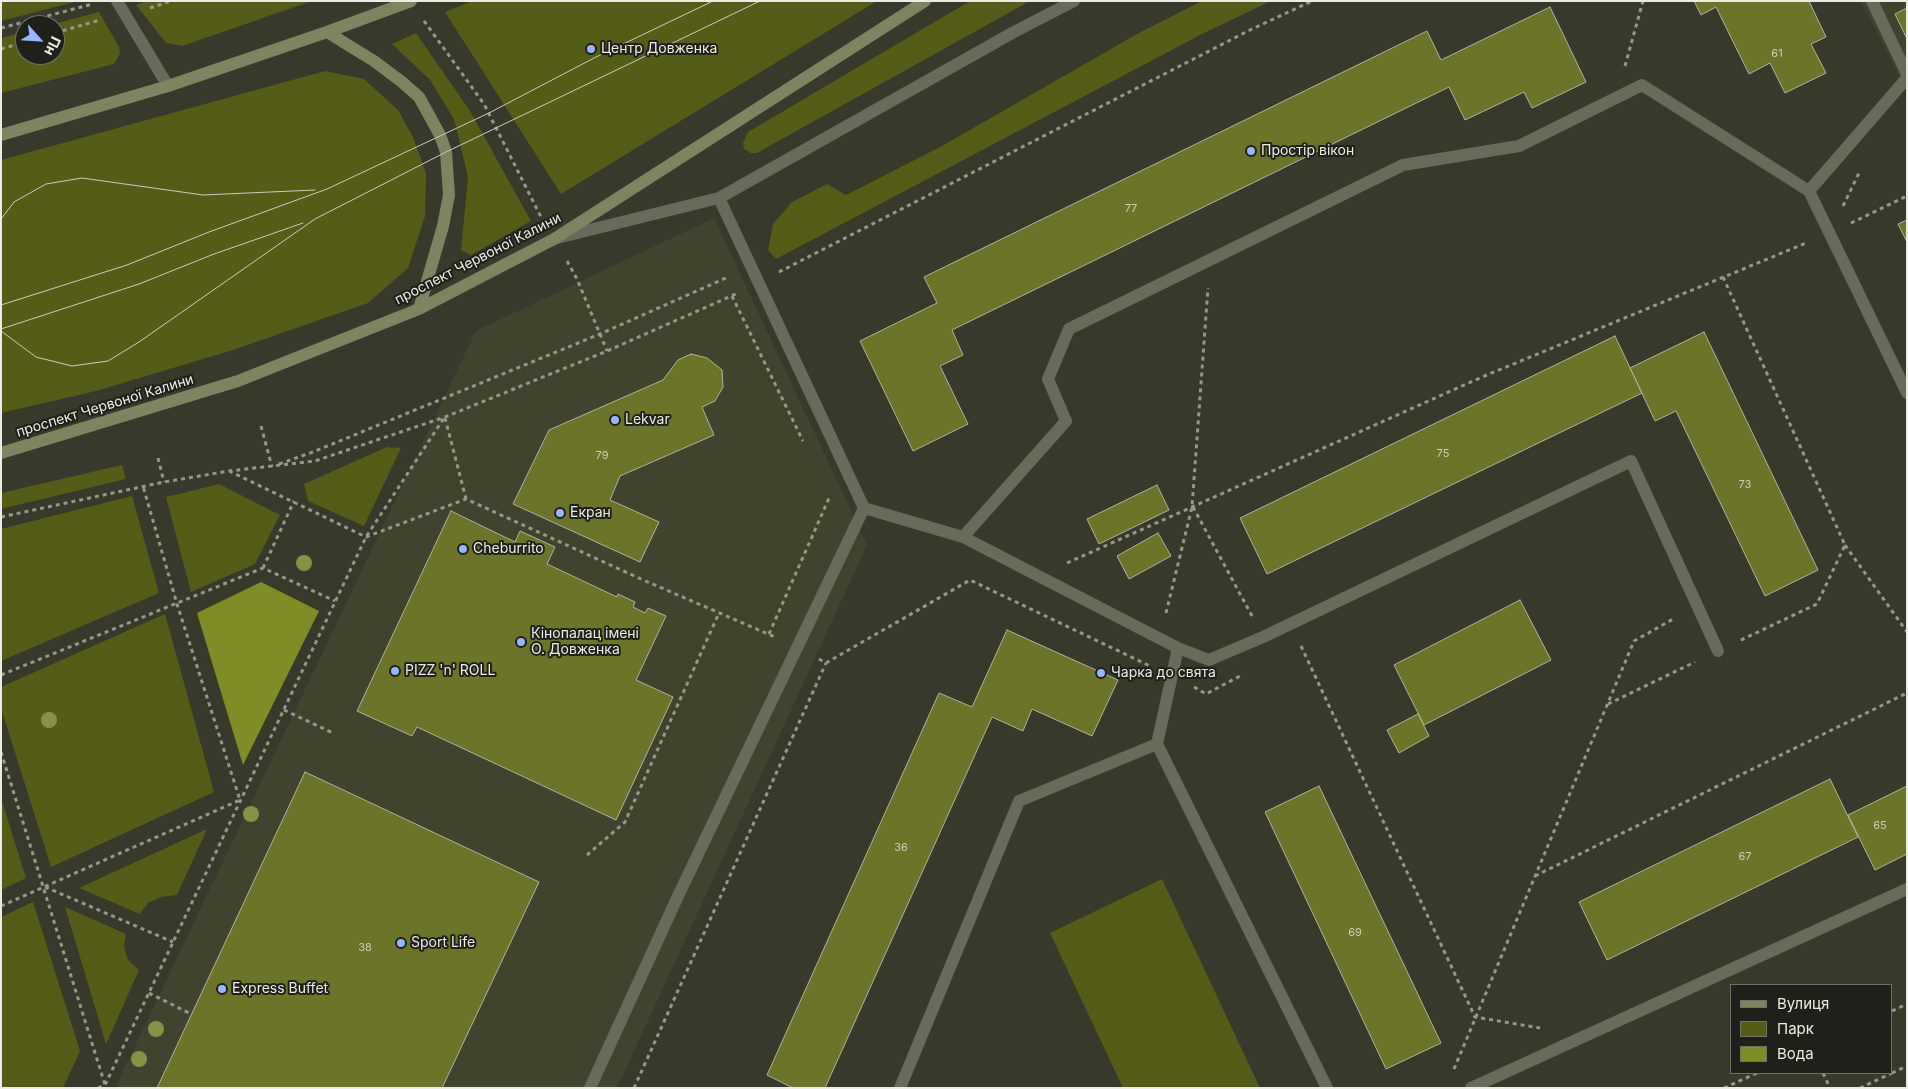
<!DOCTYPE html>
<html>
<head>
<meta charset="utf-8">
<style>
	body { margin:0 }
	#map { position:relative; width:1908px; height:1089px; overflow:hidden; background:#37392a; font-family:Inter,sans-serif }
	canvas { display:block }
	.frame { position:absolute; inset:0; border:2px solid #ebede3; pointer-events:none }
	.legend { position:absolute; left:1730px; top:984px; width:162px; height:90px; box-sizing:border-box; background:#1e2019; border:1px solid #70726a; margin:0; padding:6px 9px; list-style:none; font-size:15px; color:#ebede3 }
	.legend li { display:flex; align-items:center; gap:10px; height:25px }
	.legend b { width:25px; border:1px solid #70726a }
	.north { position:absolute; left:15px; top:15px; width:50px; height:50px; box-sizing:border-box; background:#1e2019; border:1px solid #70726a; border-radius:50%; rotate:116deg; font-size:14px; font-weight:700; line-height:20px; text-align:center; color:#ebede3 }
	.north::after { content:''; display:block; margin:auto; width:18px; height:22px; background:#97b6fd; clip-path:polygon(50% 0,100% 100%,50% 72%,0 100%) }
</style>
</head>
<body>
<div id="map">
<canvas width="1908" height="1089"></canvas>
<div class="frame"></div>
<ul class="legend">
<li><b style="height:6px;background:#7e845f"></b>Вулиця</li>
<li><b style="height:14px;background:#545c17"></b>Парк</li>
<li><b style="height:14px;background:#808c25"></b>Вода</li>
</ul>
<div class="north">Пн</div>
</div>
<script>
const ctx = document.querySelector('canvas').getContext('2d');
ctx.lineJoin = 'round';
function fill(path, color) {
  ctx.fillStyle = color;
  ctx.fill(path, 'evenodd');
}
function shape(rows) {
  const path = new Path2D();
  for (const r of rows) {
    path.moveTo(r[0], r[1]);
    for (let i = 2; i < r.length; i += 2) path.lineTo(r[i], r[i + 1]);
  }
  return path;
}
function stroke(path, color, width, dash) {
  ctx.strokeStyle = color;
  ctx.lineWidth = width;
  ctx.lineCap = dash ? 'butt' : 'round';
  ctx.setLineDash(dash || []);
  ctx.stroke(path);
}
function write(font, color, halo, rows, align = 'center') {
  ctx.font = font + ' Inter,sans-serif';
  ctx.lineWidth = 4;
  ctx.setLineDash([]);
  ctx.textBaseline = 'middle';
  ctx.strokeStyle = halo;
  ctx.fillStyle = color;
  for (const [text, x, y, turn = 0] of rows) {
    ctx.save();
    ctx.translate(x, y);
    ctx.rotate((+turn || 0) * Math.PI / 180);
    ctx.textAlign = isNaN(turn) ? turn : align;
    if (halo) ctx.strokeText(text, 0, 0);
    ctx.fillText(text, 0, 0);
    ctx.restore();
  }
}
fill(shape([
	[1861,1,1907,1,1907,91],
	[714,218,867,545,617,1088,115,1088,476,331]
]), '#40442e');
fill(shape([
	[1,1,79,1,1,21],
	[146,1,312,1,182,46,167,43,162,38,136,5],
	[472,1,877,1,561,194,445,12],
	[970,1,1030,1,757,153,751,153,744,149,743,143,748,132],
	[1202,1,1271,1,1202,34,776,259,768,250,773,224,792,202,827,184,846,195,942,146,1137,34],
	[99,12,119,47,120,54,114,64,1,93,1,38,25,32,25,55,55,55,55,25,50,25],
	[416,33,470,111,531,221,471,255,461,250,468,177,454,119,430,80,392,44],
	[325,71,364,79,398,110,413,137,426,173,425,216,408,268,368,303,233,350,96,391,1,413,1,160],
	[387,447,401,448,364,526,308,501,304,484],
	[122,465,126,479,1,509,1,493],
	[219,484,280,515,255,564,191,592,166,497],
	[132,496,159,593,1,661,1,529],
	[165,614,214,792,51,867,1,708,1,687],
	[1,798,26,878,1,890],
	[207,829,177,895,161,897,148,903,140,914,79,888],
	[1162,879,1260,1088,1123,1088,1050,933],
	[33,902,80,1051,63,1088,1,1088,1,917],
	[65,907,126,934,124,947,128,960,139,970,106,1044]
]), '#545c17');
fill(shape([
	[261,582,319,611,243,765,197,613]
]), '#808c25');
const building = shape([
	[1694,1,1809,1,1826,37,1811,44,1826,73,1785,93,1770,63,1749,74,1716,7,1701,15,1694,1],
	[1550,7,1586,82,1532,108,1524,92,1465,120,1449,87,952,330,963,355,940,366,968,424,913,451,860,341,937,303,924,277,1427,31,1441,60,1550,7],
	[1907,8,1907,39,1895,14,1907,8],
	[1907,220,1907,242,1898,224,1907,220],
	[1704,332,1818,570,1765,596,1676,411,1655,421,1630,368,1704,332],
	[1615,336,1642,393,1267,574,1240,518,1615,336],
	[691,354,707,358,722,370,723,387,715,401,702,407,714,435,620,476,610,500,659,522,640,562,513,504,549,430,663,380,678,360,691,354],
	[1157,485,1169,510,1099,544,1087,519,1157,485],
	[451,511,515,542,520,531,555,547,547,564,617,597,618,594,635,602,633,607,645,613,648,608,666,616,636,680,673,697,616,820,417,727,412,736,357,711,451,511],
	[1158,533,1171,556,1129,579,1117,556,1158,533],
	[1520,600,1551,660,1424,725,1394,665,1520,600],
	[1007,630,1118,680,1092,736,1032,709,1023,731,992,717,825,1088,793,1088,767,1075,939,693,972,707,1007,630],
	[1418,714,1429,736,1399,753,1387,730,1418,714],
	[305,772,539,882,442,1088,157,1088,305,772],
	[1830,779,1858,837,1607,960,1579,902,1830,779],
	[1319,786,1441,1043,1386,1069,1265,812,1319,786],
	[1907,786,1907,854,1875,870,1848,815,1907,786]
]);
fill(building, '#6b7429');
stroke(building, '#b0b4a2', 1);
stroke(shape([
	[150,8,171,1],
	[424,21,484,104,542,219],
	[1,28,93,4],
	[55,33,100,20],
	[1,49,25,42],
	[1625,66,1643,1],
	[1843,206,1859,173],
	[1851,223,1907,196],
	[567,261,577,279,607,351],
	[779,272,1250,30,1312,1],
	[1723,277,1845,545,1817,604,1739,641],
	[732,296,803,441],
	[445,418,466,499],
	[261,426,272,467],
	[158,458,164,482],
	[279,464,313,452,600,334,728,277],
	[229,471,366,537,466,499,641,579,775,637],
	[1193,507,1252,616],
	[1,517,164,482,229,471,315,461,445,417,607,351,738,293],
	[1845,545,1907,632],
	[1067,563,1482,377,1806,243],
	[263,568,294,501],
	[1166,613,1192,507,1208,288],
	[769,634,830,496],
	[1301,646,1475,1017,1540,1028],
	[819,659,826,663,970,580,1150,666],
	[1,675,263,568,335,601],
	[1194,687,1206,694,1242,675],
	[1608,704,1695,662],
	[284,710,333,733],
	[1,752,106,1088],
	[587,855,625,822,719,613],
	[1535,876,1907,693],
	[45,887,173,942],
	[1,906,240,800,177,604,143,486],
	[149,993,191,1014],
	[1892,1011,1907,1004],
	[1454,1069,1634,641,1675,618],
	[1823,1073,1830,1088],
	[1892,1073,1907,1066],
	[98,1088,105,1085,366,537,444,418],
	[634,1088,826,663],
	[1724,1088,1757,1073],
	[1860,1088,1892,1073]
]), '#96988c', 3, [4, 4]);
stroke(shape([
	[117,1,168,86],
	[1872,1,1907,74],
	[1907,78,1809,191,1907,393],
	[719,198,864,508,963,537,1178,648,1209,660,1263,637,1631,461,1718,651],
	[557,238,719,198,1014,32,1074,1],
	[963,537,1066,421,1048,379,1069,329,1403,165,1519,146,1642,85,1809,191],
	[1178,648,1157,744,1327,1088],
	[590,1088,678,896,864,508],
	[900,1088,1019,801,1157,744],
	[1471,1088,1907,889]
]), '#686b5a', 12);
stroke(shape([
	[327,32,374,61,402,82,419,97,440,135,446,152,449,195,443,226,419,309],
	[1,135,168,86,327,32,411,1],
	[1,453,238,381,419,309,554,239,925,1]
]), '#7e845f', 12);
stroke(shape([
	[1,219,14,202,46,184,82,178,203,195,315,190],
	[1,305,127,265,209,232,327,189,489,113,594,58,713,1],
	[1,329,139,284,214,254,303,223],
	[1,331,36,357,72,366,108,361,139,342,315,219,446,152,760,1]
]), '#caccc2', 1);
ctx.fillStyle = '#889244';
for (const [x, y] of [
	[304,563],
	[49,720],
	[251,814],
	[156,1029],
	[139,1059]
]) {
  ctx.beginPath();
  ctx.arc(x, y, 8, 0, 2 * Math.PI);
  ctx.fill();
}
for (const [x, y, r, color] of [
	[591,49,5,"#97b6fd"],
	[1251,151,5,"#97b6fd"],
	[615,420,5,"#97b6fd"],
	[560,513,5,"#97b6fd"],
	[463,549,5,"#97b6fd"],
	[521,642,5,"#97b6fd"],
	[395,671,5,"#97b6fd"],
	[1101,673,5,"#97b6fd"],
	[401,943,5,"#97b6fd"],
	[222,989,5,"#97b6fd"]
]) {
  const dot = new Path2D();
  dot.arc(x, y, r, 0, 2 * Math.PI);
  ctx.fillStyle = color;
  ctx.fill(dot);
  stroke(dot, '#1e2019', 2);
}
write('11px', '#cbcfb4', null, [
	["61",1777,54],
	["77",1131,209],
	["75",1443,454],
	["79",602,456],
	["73",1745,485],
	["65",1880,826],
	["36",901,848],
	["67",1745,857],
	["69",1355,933],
	["38",365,948]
]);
write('14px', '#ebede3', '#1e2019', [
	["Центр Довженка",601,49],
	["Простір вікон",1261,151],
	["Lekvar",625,420],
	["Екран",570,513],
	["Cheburrito",473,549],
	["Кінопалац імені",531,634],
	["О. Довженка",531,650],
	["PIZZ 'n' ROLL",405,671],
	["Чарка до свята",1111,673],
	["Sport Life",411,943],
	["Express Buffet",232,989]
], 'left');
write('14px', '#ebede3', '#1e2019', [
	["проспект Червоної Калини",478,259,-27],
	["проспект Червоної Калини",105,406,-17]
]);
</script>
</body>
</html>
